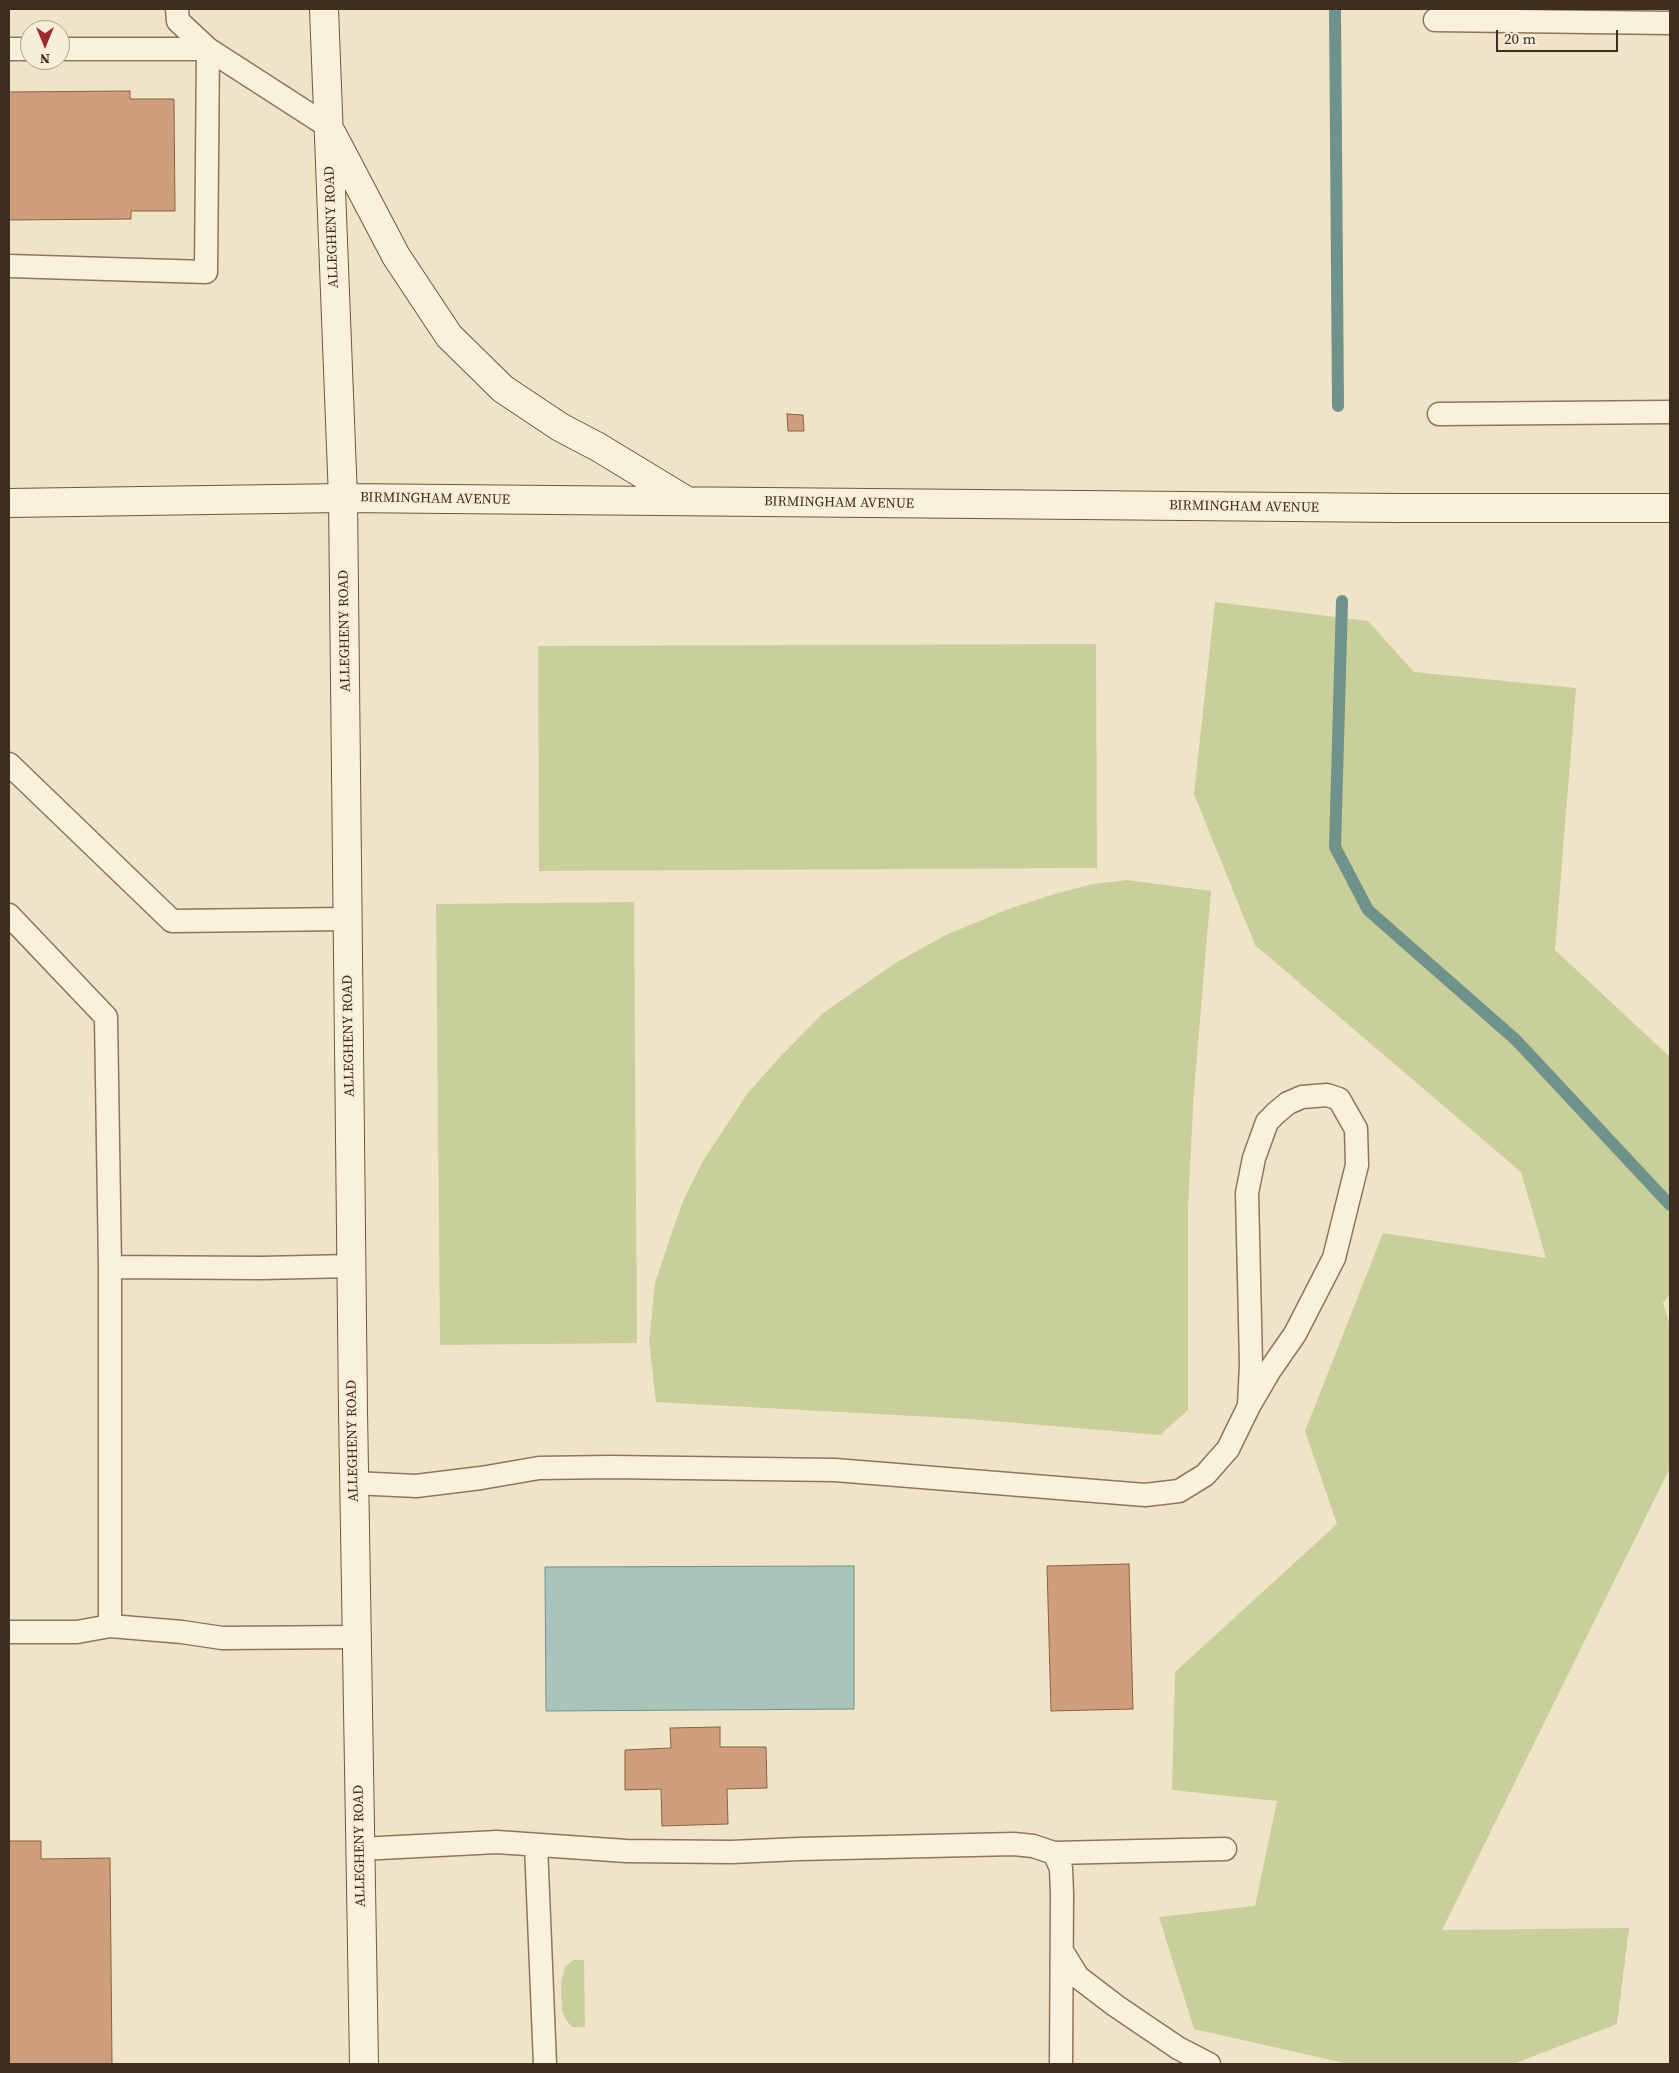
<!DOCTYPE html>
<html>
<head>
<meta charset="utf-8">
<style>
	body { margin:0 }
	#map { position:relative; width:1679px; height:2073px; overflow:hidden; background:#f0e4c8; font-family:"Source Serif 4",serif }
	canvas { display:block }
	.frame { position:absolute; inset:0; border:10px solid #3d2e20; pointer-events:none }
	.north { position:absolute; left:20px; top:20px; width:50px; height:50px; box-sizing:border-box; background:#f7eed8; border:1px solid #ada18e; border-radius:50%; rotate:180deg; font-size:14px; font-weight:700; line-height:20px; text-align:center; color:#3d2e20 }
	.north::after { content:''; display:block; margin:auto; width:18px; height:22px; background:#9e2a2b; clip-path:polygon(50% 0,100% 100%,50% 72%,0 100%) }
	.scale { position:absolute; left:1496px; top:30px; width:122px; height:22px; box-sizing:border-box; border:2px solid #3d2e20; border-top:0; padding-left:6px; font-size:15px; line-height:18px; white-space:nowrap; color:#3d2e20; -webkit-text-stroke:4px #f7eed8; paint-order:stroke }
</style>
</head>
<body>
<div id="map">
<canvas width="1679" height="2073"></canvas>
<div class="frame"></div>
<div class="north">N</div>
<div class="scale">20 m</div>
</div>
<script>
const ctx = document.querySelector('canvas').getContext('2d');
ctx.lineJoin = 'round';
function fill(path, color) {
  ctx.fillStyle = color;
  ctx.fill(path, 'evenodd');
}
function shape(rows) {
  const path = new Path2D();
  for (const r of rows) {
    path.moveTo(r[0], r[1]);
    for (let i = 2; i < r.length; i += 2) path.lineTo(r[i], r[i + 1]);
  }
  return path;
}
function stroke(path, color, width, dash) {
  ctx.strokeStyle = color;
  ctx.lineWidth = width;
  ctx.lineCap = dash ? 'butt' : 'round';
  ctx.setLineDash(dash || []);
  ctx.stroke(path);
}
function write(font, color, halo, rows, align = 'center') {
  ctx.font = font + ' "Source Serif 4",serif';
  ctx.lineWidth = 4.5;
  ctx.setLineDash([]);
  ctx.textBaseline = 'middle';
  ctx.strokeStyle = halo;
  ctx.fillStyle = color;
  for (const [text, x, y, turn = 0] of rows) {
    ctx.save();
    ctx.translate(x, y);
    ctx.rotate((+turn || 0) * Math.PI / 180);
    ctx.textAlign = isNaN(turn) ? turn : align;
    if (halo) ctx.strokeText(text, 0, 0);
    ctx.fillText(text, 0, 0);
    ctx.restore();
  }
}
fill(shape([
	[1215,602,1368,621,1414,672,1576,688,1555,950,1670,1057,1670,1294,1663,1303,1670,1325,1670,1468,1442,1930,1629,1928,1617,2024,1513,2064,1349,2064,1194,2029,1159,1917,1255,1906,1277,1801,1172,1790,1175,1672,1337,1524,1305,1431,1383,1233,1546,1258,1521,1172,1255,945,1194,794],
	[1096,644,1097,868,539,871,538,646],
	[1127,880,1211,891,1194,1090,1188,1207,1188,1410,1160,1435,969,1419,656,1402,649,1342,655,1283,673,1229,684,1199,703,1161,747,1094,779,1058,823,1013,897,962,946,935,1011,908,1058,893,1093,884],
	[634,902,637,1343,440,1345,436,904],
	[573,1960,584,1960,585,2027,572,2027,566,2020,562,2010,561,1982,565,1967]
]), '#c9cf9b');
const water = shape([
	[854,1566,854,1709,546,1711,545,1567,854,1566]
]);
fill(water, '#a9c4bc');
stroke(water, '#6f938a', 1);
stroke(shape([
	[1335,9,1338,406],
	[1342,601,1335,847,1368,910,1516,1040,1670,1205]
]), '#6f938a', 12);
const building = shape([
	[130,91,130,99,174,99,175,211,131,211,131,219,9,220,9,92,130,91],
	[787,414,803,415,804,431,788,431,787,414],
	[1129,1564,1133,1709,1051,1711,1047,1566,1129,1564],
	[720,1727,720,1747,766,1747,767,1788,727,1789,728,1824,662,1826,661,1789,625,1790,625,1750,671,1748,670,1728,720,1727],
	[9,1841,41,1841,41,1859,110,1858,112,2064,9,2064,9,1841]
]);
fill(building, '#cf9f7d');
stroke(building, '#8d5f41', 1);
const lane = shape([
	[177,9,178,21,208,49,329,127],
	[1435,20,1670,23],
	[9,49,30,49],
	[9,266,206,272,208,49,60,49],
	[1439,414,1670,412],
	[9,764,172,921,347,919],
	[9,915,106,1017,110,1267],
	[354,1483,416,1486,481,1478,539,1468,609,1467,835,1470,1145,1495,1179,1491,1205,1475,1228,1449,1249,1406,1270,1370,1295,1334,1334,1258,1357,1165,1356,1129,1339,1099,1327,1095,1302,1097,1288,1103,1276,1113,1267,1122,1254,1158,1247,1193,1251,1364,1249,1406],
	[110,1626,110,1267,261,1268,352,1266],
	[9,1632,77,1632,110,1626,182,1632,222,1638,356,1637],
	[536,1845,545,2064],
	[360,1849,497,1842,626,1851,732,1852,799,1849,1014,1844,1033,1846,1054,1853,1225,1849],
	[1054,1853,1061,1868,1062,1894,1061,2064],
	[1062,1951,1078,1977,1116,2006,1178,2048,1209,2064]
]);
const secondary = shape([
	[324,9,343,498,353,1411,364,2064],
	[332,134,396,256,449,336,503,389,560,427,598,447,687,501],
	[9,503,343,498,1396,508,1670,508]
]);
stroke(lane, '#8d765c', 25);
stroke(secondary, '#6f573f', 30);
stroke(lane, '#faf1dc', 22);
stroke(secondary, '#faf1dc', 28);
write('14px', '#3d2e20', '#f7eed8', [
	["ALLEGHENY ROAD",332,227,-92],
	["BIRMINGHAM AVENUE",435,499,1],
	["BIRMINGHAM AVENUE",839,503,1],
	["BIRMINGHAM AVENUE",1244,507,1],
	["ALLEGHENY ROAD",345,631,-91],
	["ALLEGHENY ROAD",349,1036,-91],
	["ALLEGHENY ROAD",353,1441,-91],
	["ALLEGHENY ROAD",360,1846,-91]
]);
</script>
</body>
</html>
